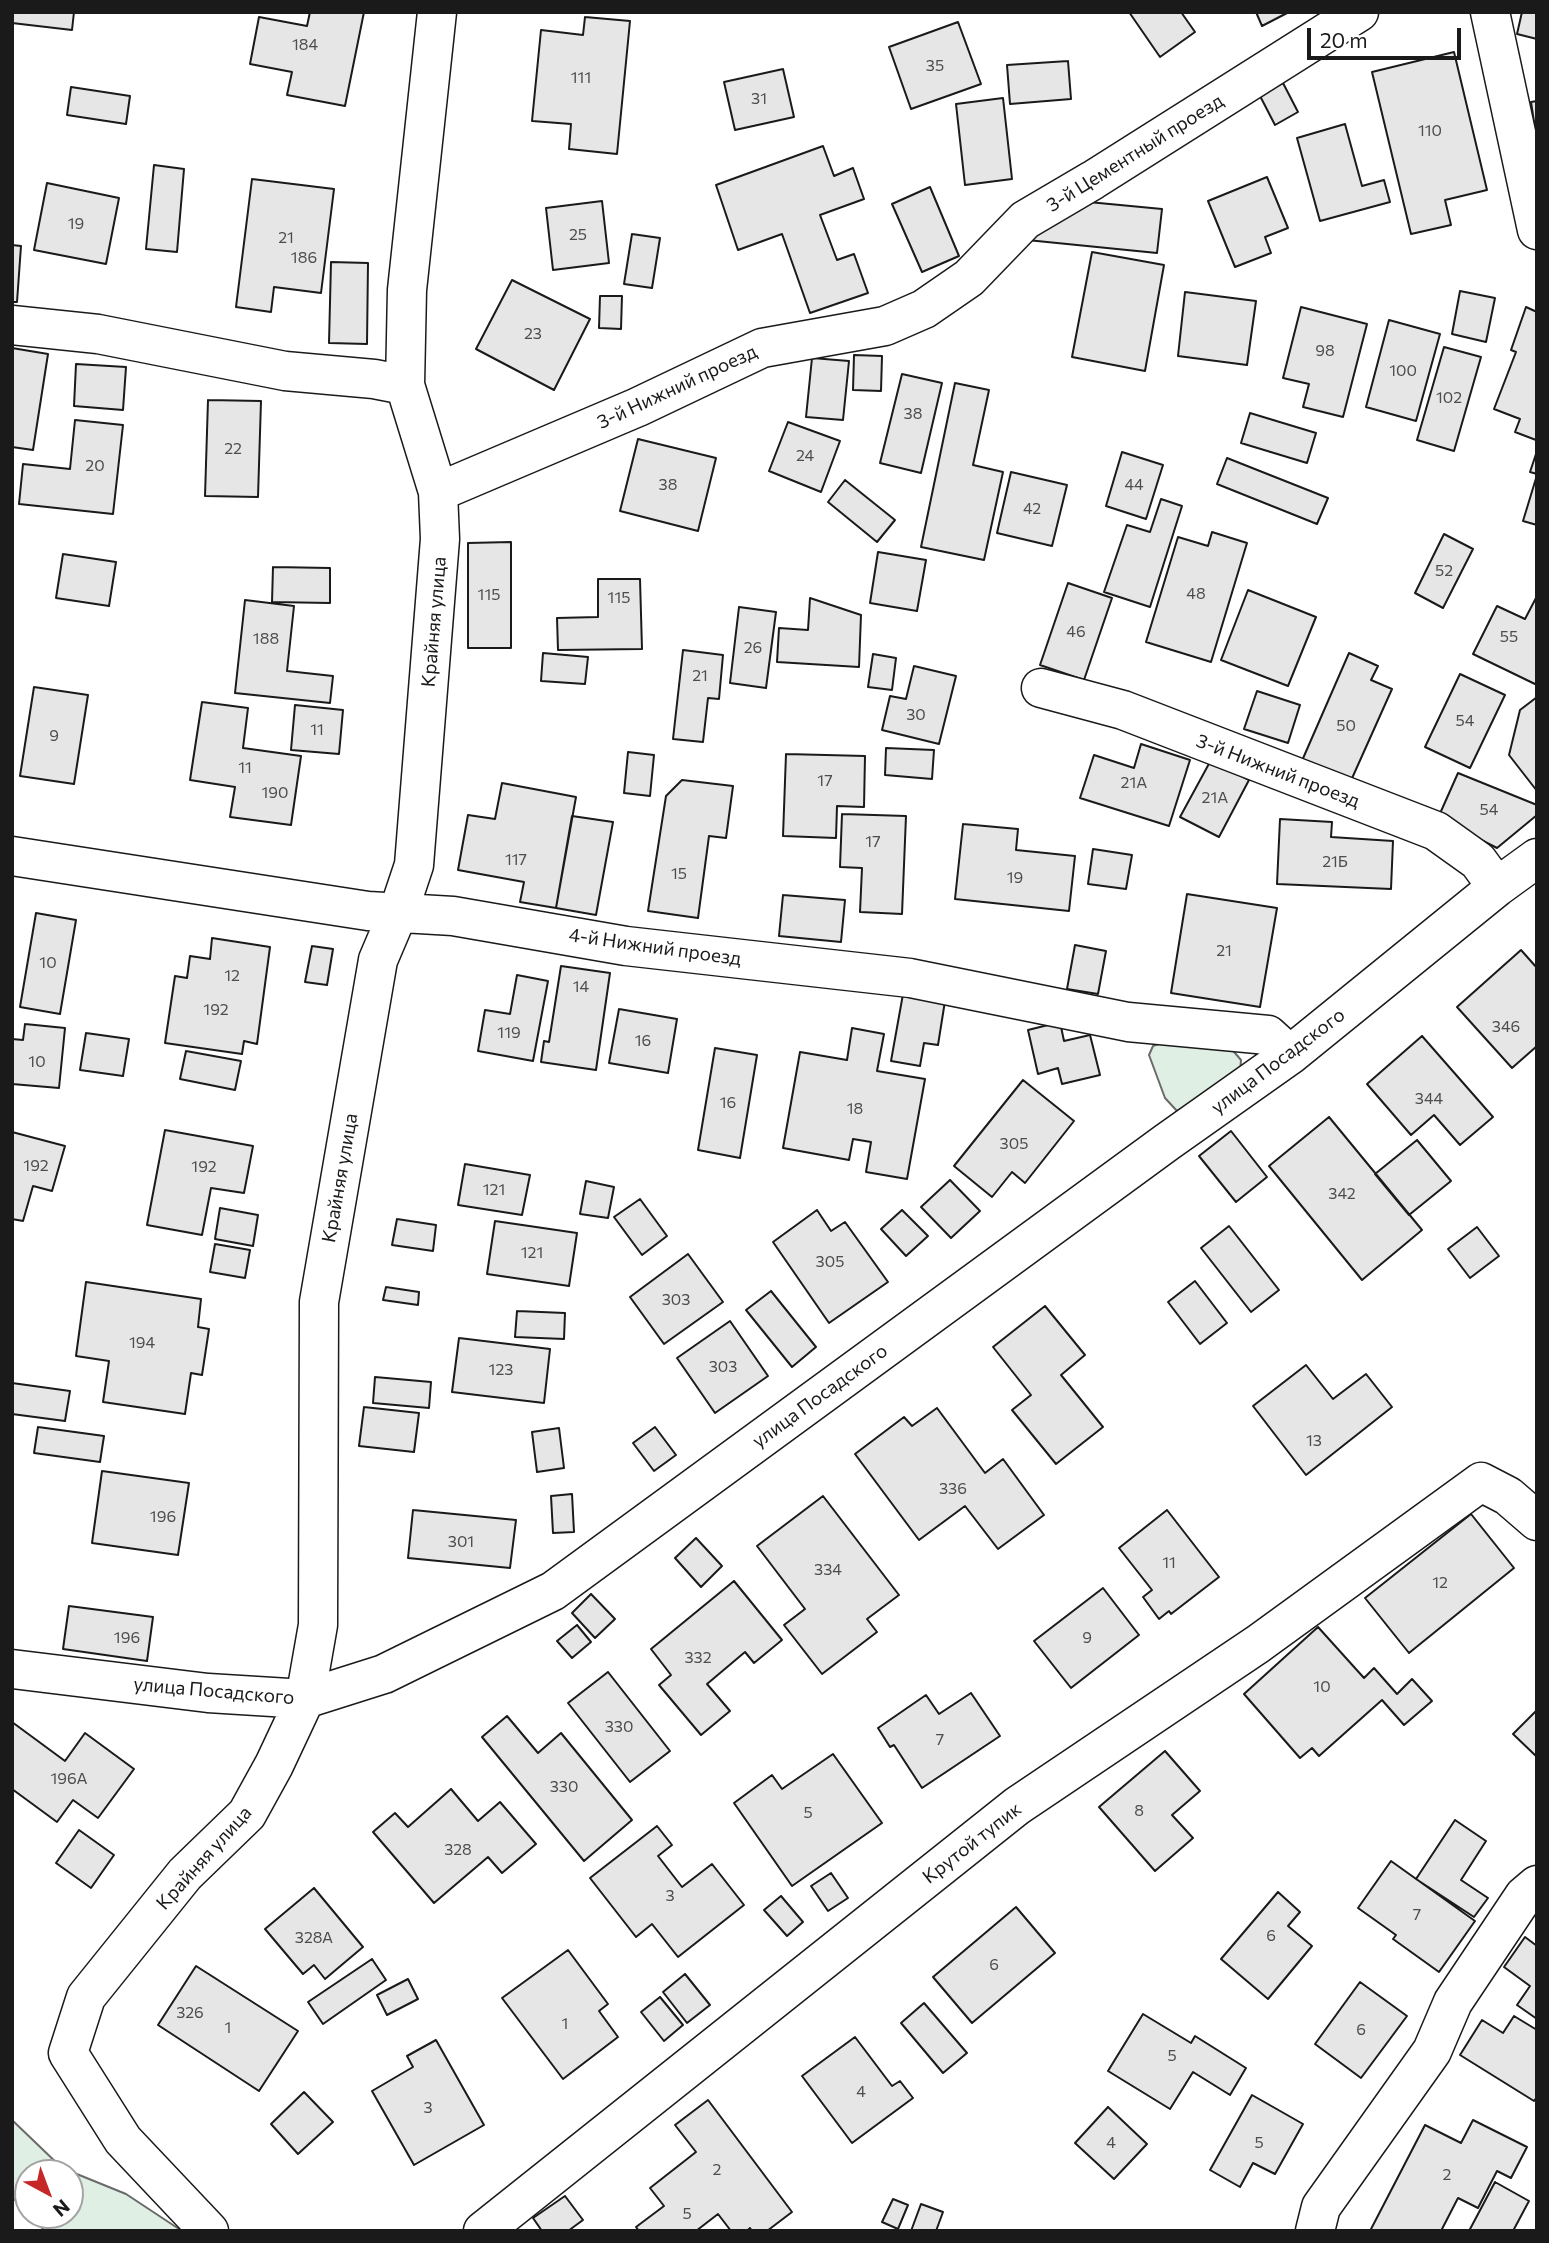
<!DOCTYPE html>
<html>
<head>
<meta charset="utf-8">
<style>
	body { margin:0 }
	#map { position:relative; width:1549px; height:2243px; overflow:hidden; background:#fff; font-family:Commissioner,sans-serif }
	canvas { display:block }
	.frame { position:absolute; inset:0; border:14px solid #1a1a1a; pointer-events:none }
	.north { position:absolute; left:14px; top:2159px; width:70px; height:70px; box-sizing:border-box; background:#fff; border:2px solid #a3a3a3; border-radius:50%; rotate:139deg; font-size:19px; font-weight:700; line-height:28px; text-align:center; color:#1a1a1a }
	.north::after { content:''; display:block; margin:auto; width:24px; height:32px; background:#c62828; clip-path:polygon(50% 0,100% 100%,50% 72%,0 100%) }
	.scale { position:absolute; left:1307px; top:28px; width:154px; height:32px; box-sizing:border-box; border:4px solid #1a1a1a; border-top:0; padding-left:9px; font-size:21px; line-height:24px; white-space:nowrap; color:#1a1a1a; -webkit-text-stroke:5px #fff; paint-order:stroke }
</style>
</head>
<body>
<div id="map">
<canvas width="1549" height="2243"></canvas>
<div class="frame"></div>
<div class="north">N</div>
<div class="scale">20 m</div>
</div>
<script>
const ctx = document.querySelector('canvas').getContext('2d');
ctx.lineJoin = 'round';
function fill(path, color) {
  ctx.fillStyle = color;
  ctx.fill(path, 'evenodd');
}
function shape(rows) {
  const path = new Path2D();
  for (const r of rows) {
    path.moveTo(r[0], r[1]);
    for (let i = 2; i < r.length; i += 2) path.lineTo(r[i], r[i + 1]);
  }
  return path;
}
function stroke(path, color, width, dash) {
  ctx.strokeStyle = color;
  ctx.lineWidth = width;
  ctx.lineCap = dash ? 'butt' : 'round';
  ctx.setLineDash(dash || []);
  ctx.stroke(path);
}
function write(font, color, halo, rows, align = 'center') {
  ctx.font = font + ' Commissioner,sans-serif';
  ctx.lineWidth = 5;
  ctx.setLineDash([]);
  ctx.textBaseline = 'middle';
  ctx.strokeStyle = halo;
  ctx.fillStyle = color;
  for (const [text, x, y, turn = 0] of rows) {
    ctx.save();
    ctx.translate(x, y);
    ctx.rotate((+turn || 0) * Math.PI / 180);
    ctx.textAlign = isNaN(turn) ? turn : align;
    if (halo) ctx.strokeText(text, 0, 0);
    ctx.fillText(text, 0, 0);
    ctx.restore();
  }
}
const green = shape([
	[1164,1042,1229,1046,1241,1060,1240,1073,1177,1111,1165,1098,1149,1055,1153,1046,1164,1042],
	[12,2120,62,2168,126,2194,182,2231,45,2231,30,2215,70,2215,70,2173,28,2173,28,2213,12,2197,12,2120]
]);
fill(green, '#e0efe3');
stroke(green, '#6a6a6a', 2);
const building = shape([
	[12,12,74,12,72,30,12,23,12,12],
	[310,12,364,12,345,106,287,95,292,72,250,64,259,17,307,26,310,12],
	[1129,12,1181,12,1195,32,1160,57,1129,12],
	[1256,12,1289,12,1262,26,1256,12],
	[1522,12,1537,12,1537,39,1517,34,1522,12],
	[585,17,630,21,617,154,569,149,571,124,532,121,541,30,583,35,585,17],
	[958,22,981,84,911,109,889,47,958,22],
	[1454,52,1487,190,1445,200,1451,225,1411,234,1372,72,1454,52],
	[1068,61,1071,99,1010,104,1007,65,1068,61],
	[783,69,794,117,735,130,724,82,783,69],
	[1283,83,1298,112,1275,125,1259,94,1283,83],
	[71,87,130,96,126,124,67,115,71,87],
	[1003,98,1012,179,965,185,956,104,1003,98],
	[1537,101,1537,142,1531,102,1537,101],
	[1345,124,1362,186,1384,180,1390,202,1320,221,1297,138,1345,124],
	[823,146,834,176,853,168,864,199,820,215,837,260,854,254,868,293,810,313,782,234,738,250,716,185,823,146],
	[154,165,184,169,177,252,146,249,154,165],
	[1267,177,1288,228,1265,237,1271,253,1235,267,1208,201,1267,177],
	[252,179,334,189,321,293,274,287,271,312,236,307,252,179],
	[47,183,119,198,106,264,34,250,47,183],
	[930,187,959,256,922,272,892,204,930,187],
	[602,201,609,263,553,270,546,208,602,201],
	[1078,201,1162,209,1157,253,1027,240,1078,201],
	[632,234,660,238,652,288,624,284,632,234],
	[12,245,21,246,17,302,12,302,12,245],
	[1092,252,1164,265,1145,371,1072,357,1092,252],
	[331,262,368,263,367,344,329,343,331,262],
	[512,280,590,319,554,390,476,349,512,280],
	[1460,291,1495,298,1486,342,1452,334,1460,291],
	[1185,292,1256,301,1247,365,1178,356,1185,292],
	[600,296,622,296,621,329,599,328,600,296],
	[1301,307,1367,324,1343,417,1303,407,1309,384,1283,378,1301,307],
	[1526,307,1537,312,1536,440,1515,432,1520,419,1494,409,1516,352,1511,350,1526,307],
	[1389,320,1440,334,1416,421,1366,407,1389,320],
	[1444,347,1481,357,1454,451,1417,440,1444,347],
	[12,348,48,354,33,450,12,447,12,348],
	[854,355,882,356,881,391,853,390,854,355],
	[812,358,849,361,843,420,806,417,812,358],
	[76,364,126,367,123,410,74,406,76,364],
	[902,374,942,383,921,473,880,463,902,374],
	[955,383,989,390,973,465,1003,472,984,560,921,547,955,383],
	[208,400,261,401,258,497,205,496,208,400],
	[1250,413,1316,433,1307,463,1241,443,1250,413],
	[75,420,123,425,113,514,19,504,23,464,70,469,75,420],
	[788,422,840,441,821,492,769,471,788,422],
	[638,439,716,458,698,531,620,511,638,439],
	[1537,451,1537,474,1530,472,1537,451],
	[1122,452,1163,465,1146,519,1106,506,1122,452],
	[1227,458,1328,498,1317,524,1217,484,1227,458],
	[1011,472,1067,485,1052,546,997,533,1011,472],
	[1537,475,1537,525,1523,521,1537,475],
	[845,480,895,520,877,542,828,502,845,480],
	[1161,499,1182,506,1150,607,1104,592,1127,525,1150,532,1161,499],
	[1212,532,1247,543,1211,662,1146,642,1178,537,1208,546,1212,532],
	[1444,534,1473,549,1443,608,1415,593,1444,534],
	[511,542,511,648,468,648,468,543,511,542],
	[878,552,926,560,917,611,870,603,878,552],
	[63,554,116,562,109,606,56,598,63,554],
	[273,567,330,568,330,603,272,602,273,567],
	[598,579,640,579,642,649,558,650,557,618,598,617,598,579],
	[1068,583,1112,598,1084,680,1040,665,1068,583],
	[1248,590,1316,617,1288,686,1221,660,1248,590],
	[1537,596,1537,682,1535,684,1473,654,1497,606,1525,619,1537,596],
	[810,598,861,615,859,667,777,662,779,628,808,630,810,598],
	[245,600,294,606,287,671,333,676,330,703,235,693,245,600],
	[739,607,776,612,766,688,730,683,739,607],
	[683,650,723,655,719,699,708,698,703,742,673,739,683,650],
	[543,653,588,657,585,684,541,681,543,653],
	[1349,653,1378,666,1371,680,1392,689,1349,785,1301,763,1349,653],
	[873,654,896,658,892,690,868,687,873,654],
	[914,666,956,676,939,744,882,730,890,696,906,699,914,666],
	[1460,674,1505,695,1470,768,1425,747,1460,674],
	[34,687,88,695,74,784,20,776,34,687],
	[1257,691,1300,705,1288,743,1244,729,1257,691],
	[1537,697,1537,791,1509,755,1520,710,1537,697],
	[202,702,248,708,243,748,301,756,291,825,230,817,235,787,190,780,202,702],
	[295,705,343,710,339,754,291,750,295,705],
	[1141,744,1190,760,1169,826,1080,798,1094,755,1134,768,1141,744],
	[886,748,934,750,932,779,885,775,886,748],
	[628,752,654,755,650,796,624,793,628,752],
	[786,754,865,756,864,807,837,806,836,838,783,836,786,754],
	[1211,760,1249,780,1219,837,1180,817,1211,760],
	[1458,773,1537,805,1537,815,1497,848,1438,818,1458,773],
	[682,780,733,786,726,838,709,836,698,918,648,911,666,796,682,780],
	[502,783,576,797,556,908,520,902,524,882,458,870,468,815,495,819,502,783],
	[842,814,906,816,902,914,860,912,862,868,840,867,842,814],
	[572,816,613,822,596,915,556,908,572,816],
	[1280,819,1332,822,1331,837,1393,841,1391,889,1277,884,1280,819],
	[963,824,1018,829,1016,850,1075,856,1069,911,955,899,963,824],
	[1093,849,1132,855,1126,889,1088,884,1093,849],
	[1187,894,1277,908,1260,1007,1171,993,1187,894],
	[783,895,845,900,841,942,779,936,783,895],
	[36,913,76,920,60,1014,20,1007,36,913],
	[212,938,270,947,257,1044,244,1041,242,1054,165,1043,175,976,187,978,190,956,210,959,212,938],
	[1075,945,1106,951,1098,994,1067,989,1075,945],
	[312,946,333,949,327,985,305,982,312,946],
	[1521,950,1537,968,1537,1046,1512,1068,1457,1007,1521,950],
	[561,966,610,973,596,1070,541,1062,544,1041,549,1042,561,966],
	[517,975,548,981,533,1061,478,1051,485,1010,510,1014,517,975],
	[903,994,945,1001,938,1045,924,1043,920,1066,891,1061,903,994],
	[619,1009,677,1019,668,1073,609,1063,619,1009],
	[1060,1022,1064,1041,1090,1035,1100,1075,1062,1084,1058,1068,1038,1074,1028,1030,1060,1022],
	[25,1024,65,1028,59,1088,12,1084,12,1039,23,1040,25,1024],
	[852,1028,884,1034,877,1071,925,1079,907,1179,866,1172,871,1142,853,1139,849,1160,783,1148,800,1052,847,1060,852,1028],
	[86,1033,129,1039,123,1076,80,1070,86,1033],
	[1422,1036,1493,1117,1460,1145,1434,1115,1411,1135,1367,1084,1422,1036],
	[715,1048,757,1055,740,1158,698,1150,715,1048],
	[186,1051,241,1061,235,1090,180,1079,186,1051],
	[1023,1080,1074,1121,1025,1183,1012,1172,992,1197,954,1166,1023,1080],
	[1329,1117,1422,1230,1362,1280,1269,1166,1329,1117],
	[165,1130,253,1146,244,1193,211,1188,202,1235,147,1225,165,1130],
	[1231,1131,1267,1177,1236,1202,1199,1156,1231,1131],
	[12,1132,65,1146,52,1191,33,1186,23,1221,12,1219,12,1132],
	[1417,1140,1451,1181,1409,1215,1375,1174,1417,1140],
	[465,1164,530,1175,522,1215,458,1205,465,1164],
	[950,1180,980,1211,951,1238,921,1207,950,1180],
	[586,1181,614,1187,608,1218,580,1214,586,1181],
	[640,1199,667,1236,642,1255,614,1217,640,1199],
	[220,1208,258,1215,253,1246,215,1239,220,1208],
	[817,1210,831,1231,845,1222,888,1282,829,1323,773,1242,817,1210],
	[902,1210,928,1236,906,1256,881,1229,902,1210],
	[397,1219,436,1225,433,1251,392,1245,397,1219],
	[495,1221,577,1233,569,1286,487,1274,495,1221],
	[1229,1226,1279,1290,1251,1312,1201,1248,1229,1226],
	[1477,1227,1499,1256,1470,1278,1448,1249,1477,1227],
	[215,1244,250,1250,245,1278,210,1272,215,1244],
	[688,1254,723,1302,664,1344,630,1297,688,1254],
	[1195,1281,1227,1323,1200,1344,1168,1302,1195,1281],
	[86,1282,201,1299,198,1327,209,1329,202,1375,191,1373,185,1414,103,1402,109,1361,76,1356,86,1282],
	[386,1287,419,1292,418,1305,383,1300,386,1287],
	[771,1291,816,1347,792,1367,746,1310,771,1291],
	[1045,1306,1085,1355,1061,1375,1103,1427,1056,1464,1012,1410,1031,1395,993,1347,1045,1306],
	[517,1311,565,1313,564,1339,515,1337,517,1311],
	[730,1321,768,1376,715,1413,677,1358,730,1321],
	[459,1338,550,1349,544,1403,452,1392,459,1338],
	[1306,1365,1333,1399,1366,1374,1392,1407,1306,1475,1253,1406,1306,1365],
	[375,1377,431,1382,429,1408,373,1403,375,1377],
	[12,1383,70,1391,65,1421,12,1414,12,1383],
	[364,1407,419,1413,414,1452,359,1446,364,1407],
	[937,1408,985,1473,1003,1459,1044,1515,998,1549,965,1506,919,1540,855,1454,904,1417,912,1426,937,1408],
	[38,1427,104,1436,100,1462,34,1453,38,1427],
	[655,1427,676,1455,654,1471,633,1443,655,1427],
	[559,1428,564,1468,537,1472,532,1432,559,1428],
	[102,1471,189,1483,178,1555,92,1543,102,1471],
	[572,1494,574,1532,553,1533,551,1496,572,1494],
	[823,1496,899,1595,867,1619,877,1632,822,1674,784,1625,805,1609,757,1546,823,1496],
	[413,1510,516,1520,510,1568,408,1558,413,1510],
	[1167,1510,1219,1577,1171,1614,1169,1611,1159,1619,1143,1597,1152,1590,1119,1548,1167,1510],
	[1471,1514,1514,1568,1409,1653,1365,1598,1471,1514],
	[696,1538,722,1566,701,1587,675,1558,696,1538],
	[734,1581,782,1640,754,1663,745,1652,707,1684,730,1711,701,1735,659,1685,671,1675,651,1649,734,1581],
	[1103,1588,1139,1635,1071,1688,1034,1641,1103,1588],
	[591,1594,615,1619,595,1638,572,1613,591,1594],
	[69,1606,153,1617,147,1661,63,1649,69,1606],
	[577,1625,591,1642,572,1658,557,1641,577,1625],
	[1318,1627,1364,1678,1374,1668,1397,1694,1412,1679,1432,1701,1404,1725,1382,1700,1319,1756,1312,1748,1300,1758,1244,1694,1318,1627],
	[608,1672,670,1751,630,1782,568,1703,608,1672],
	[971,1693,1000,1736,922,1788,894,1745,890,1747,878,1728,926,1695,939,1714,971,1693],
	[1537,1710,1537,1757,1513,1734,1537,1710],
	[507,1716,538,1753,561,1733,632,1820,584,1861,482,1737,507,1716],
	[12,1722,65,1761,85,1733,134,1769,98,1818,73,1800,57,1822,12,1789,12,1722],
	[1165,1751,1200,1791,1172,1815,1193,1838,1155,1871,1099,1807,1165,1751],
	[833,1754,882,1823,792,1886,734,1803,772,1775,782,1789,833,1754],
	[451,1789,478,1821,500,1802,536,1844,502,1873,488,1857,434,1903,373,1832,395,1813,408,1827,451,1789],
	[1455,1820,1486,1841,1461,1880,1488,1898,1474,1917,1416,1879,1455,1820],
	[657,1826,672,1845,658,1856,682,1887,712,1864,744,1905,678,1957,652,1924,636,1937,590,1878,657,1826],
	[79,1830,114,1855,91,1888,56,1863,79,1830],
	[1391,1861,1475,1921,1439,1972,1393,1939,1396,1935,1358,1908,1391,1861],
	[831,1873,848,1898,828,1911,811,1886,831,1873],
	[314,1888,363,1947,325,1979,314,1965,303,1974,265,1929,314,1888],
	[1278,1892,1300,1912,1288,1926,1312,1946,1268,1999,1221,1959,1278,1892],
	[781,1896,803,1922,787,1936,764,1910,781,1896],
	[1016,1907,1055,1953,972,2023,933,1977,1016,1907],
	[1525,1937,1537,1946,1537,2019,1517,2005,1530,1986,1504,1967,1525,1937],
	[568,1950,608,2004,599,2011,618,2037,563,2079,502,1998,568,1950],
	[372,1959,386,1980,323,2024,308,2002,372,1959],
	[196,1966,298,2031,259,2091,158,2025,196,1966],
	[685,1974,710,2005,687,2023,663,1992,685,1974],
	[408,1979,418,1999,387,2015,377,1995,408,1979],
	[1360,1982,1407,2016,1361,2078,1315,2044,1360,1982],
	[660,1997,683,2025,664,2041,641,2012,660,1997],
	[924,2003,967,2053,943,2073,901,2023,924,2003],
	[1143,2014,1191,2043,1195,2036,1246,2068,1230,2095,1193,2072,1170,2109,1108,2071,1143,2014],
	[1514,2016,1537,2030,1537,2097,1534,2101,1460,2055,1482,2020,1503,2033,1514,2016],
	[855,2037,892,2086,900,2081,913,2098,852,2143,802,2076,855,2037],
	[436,2040,484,2125,414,2165,372,2091,413,2067,407,2056,436,2040],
	[304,2092,333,2122,298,2154,271,2124,304,2092],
	[1252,2095,1303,2124,1275,2174,1253,2163,1240,2187,1210,2170,1252,2095],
	[708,2100,792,2212,767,2231,752,2231,750,2228,747,2231,731,2231,718,2214,696,2231,639,2231,636,2227,664,2206,650,2188,696,2152,675,2125,708,2100],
	[1108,2107,1147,2144,1114,2179,1075,2143,1108,2107],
	[1473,2120,1527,2147,1511,2178,1497,2171,1478,2208,1458,2198,1441,2231,1370,2231,1425,2125,1461,2143,1473,2120],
	[1495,2182,1529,2201,1513,2231,1469,2231,1495,2182],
	[565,2196,583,2220,568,2231,542,2231,533,2218,565,2196],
	[893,2199,908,2205,898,2229,882,2222,893,2199],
	[921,2204,943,2212,936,2231,911,2231,921,2204]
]);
fill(building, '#e6e6e6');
stroke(building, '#1a1a1a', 2);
const minor = shape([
	[1490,12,1537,230],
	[12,325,98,334,285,371,374,379,405,385],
	[438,492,638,407,762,348,885,326,924,309,969,278,1025,220,1093,180,1359,12],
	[1041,688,1123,710,1436,831,1478,861,1497,887],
	[12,856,368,911,453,916,626,946,910,978,1128,1022,1268,1035,1290,1055],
	[12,1669,208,1693,305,1699,384,1674,553,1591,1167,1142,1290,1055,1497,887,1537,858],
	[209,2231,123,2140,68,2053,86,1997,185,1874,247,1814,274,1765,305,1699,318,1625,319,1302,378,960,398,913,414,865,440,539,438,492,405,385,407,290,437,12],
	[483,2231,1017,1806,1258,1644,1481,1482,1508,1496,1537,1521],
	[1315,2231,1321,2207,1432,2051,1453,2002,1524,1896,1537,1885]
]);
stroke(minor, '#1a1a1a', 41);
stroke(minor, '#fff', 38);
write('16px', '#4d4d4d', null, [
	["184",305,45],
	["35",935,66],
	["111",581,78],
	["31",759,99],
	["110",1430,131],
	["19",76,224],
	["25",578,235],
	["21",286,238],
	["186",304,258],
	["23",533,334],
	["98",1325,351],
	["100",1403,371],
	["102",1449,398],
	["38",913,414],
	["22",233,449],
	["24",805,456],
	["20",95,466],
	["38",668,485],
	["44",1134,485],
	["42",1032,509],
	["52",1444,571],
	["48",1196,594],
	["115",489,595],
	["115",619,598],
	["46",1076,632],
	["55",1509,637],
	["188",266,639],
	["26",753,648],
	["21",700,676],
	["30",916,715],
	["54",1465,721],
	["50",1346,726],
	["11",317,730],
	["9",54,736],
	["11",245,768],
	["17",825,781],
	["21А",1134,783],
	["190",275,793],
	["21А",1215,798],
	["54",1489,810],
	["17",873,842],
	["117",516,860],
	["21Б",1335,862],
	["15",679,874],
	["19",1015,878],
	["21",1224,951],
	["10",48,963],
	["12",232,976],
	["14",581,987],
	["192",216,1010],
	["346",1506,1027],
	["119",509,1033],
	["16",643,1041],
	["10",37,1062],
	["344",1429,1099],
	["16",728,1103],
	["18",855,1109],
	["305",1014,1144],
	["192",36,1166],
	["192",204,1167],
	["121",494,1190],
	["342",1342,1194],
	["121",532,1253],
	["305",830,1262],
	["303",676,1300],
	["194",142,1343],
	["303",723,1367],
	["123",501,1370],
	["13",1314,1441],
	["336",953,1489],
	["196",163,1517],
	["301",461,1542],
	["11",1169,1563],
	["334",828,1570],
	["12",1440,1583],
	["196",127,1638],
	["9",1087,1638],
	["332",698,1658],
	["10",1322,1687],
	["330",619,1727],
	["7",940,1740],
	["196А",69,1779],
	["330",564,1787],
	["8",1139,1811],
	["5",808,1813],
	["328",458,1850],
	["3",670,1896],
	["7",1417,1915],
	["6",1271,1936],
	["328А",314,1938],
	["6",994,1965],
	["326",190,2013],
	["1",565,2024],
	["1",228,2028],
	["6",1361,2030],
	["5",1172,2056],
	["4",861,2092],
	["3",428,2108],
	["4",1111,2143],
	["5",1259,2143],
	["2",717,2170],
	["2",1447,2175],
	["5",687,2214]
]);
write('19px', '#1a1a1a', '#fff', [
	["3-й Цементный проезд",1135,153,-32],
	["3-й Нижний проезд",677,387,-25],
	["Крайняя улица",434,622,-85],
	["3-й Нижний проезд",1278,771,21],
	["4-й Нижний проезд",655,947,8],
	["улица Посадского",1278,1061,-37],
	["Крайняя улица",340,1178,-80],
	["улица Посадского",820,1396,-36],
	["улица Посадского",214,1691,5],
	["Крутой тупик",972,1843,-38],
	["Крайняя улица",204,1858,-48]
]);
</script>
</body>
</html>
